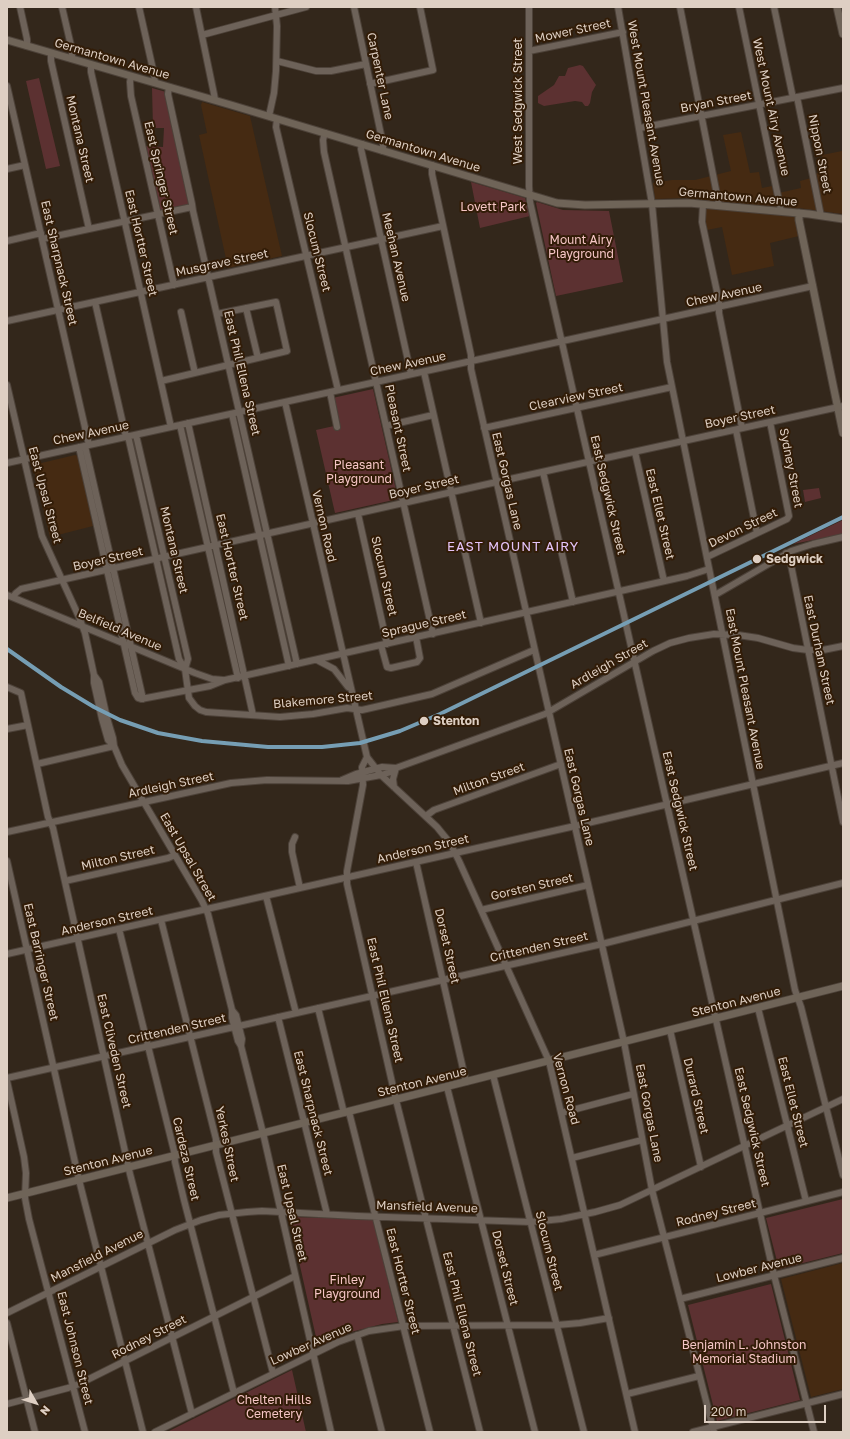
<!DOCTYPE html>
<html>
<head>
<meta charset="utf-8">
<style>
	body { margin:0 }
	#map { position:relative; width:850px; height:1439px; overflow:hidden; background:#33271b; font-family:"Golos Text",sans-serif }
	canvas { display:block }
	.frame { position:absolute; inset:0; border:8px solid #decfc3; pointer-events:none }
	.north { position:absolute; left:16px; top:1383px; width:40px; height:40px; -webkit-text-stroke:3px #321c07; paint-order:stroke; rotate:129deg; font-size:11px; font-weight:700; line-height:16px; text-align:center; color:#decfc3 }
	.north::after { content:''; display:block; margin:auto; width:14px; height:18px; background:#decfc3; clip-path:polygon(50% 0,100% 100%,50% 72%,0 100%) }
	.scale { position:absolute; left:704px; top:1405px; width:122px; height:18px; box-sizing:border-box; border:2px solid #decfc3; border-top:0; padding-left:5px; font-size:12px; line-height:14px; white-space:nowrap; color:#decfc3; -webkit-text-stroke:3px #321c07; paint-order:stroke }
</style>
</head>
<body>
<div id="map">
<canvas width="850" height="1439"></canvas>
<div class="frame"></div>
<div class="north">N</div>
<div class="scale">200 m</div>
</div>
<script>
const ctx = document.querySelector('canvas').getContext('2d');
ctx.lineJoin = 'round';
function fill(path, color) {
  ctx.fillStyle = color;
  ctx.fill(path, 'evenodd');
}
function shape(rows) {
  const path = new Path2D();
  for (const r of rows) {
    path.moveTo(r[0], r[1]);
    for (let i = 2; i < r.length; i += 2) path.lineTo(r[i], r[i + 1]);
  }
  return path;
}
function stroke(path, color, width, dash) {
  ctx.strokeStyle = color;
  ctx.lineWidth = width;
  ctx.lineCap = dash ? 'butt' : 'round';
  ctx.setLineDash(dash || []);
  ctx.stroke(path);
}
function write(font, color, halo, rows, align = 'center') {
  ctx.font = font + ' "Golos Text",sans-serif';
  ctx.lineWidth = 4;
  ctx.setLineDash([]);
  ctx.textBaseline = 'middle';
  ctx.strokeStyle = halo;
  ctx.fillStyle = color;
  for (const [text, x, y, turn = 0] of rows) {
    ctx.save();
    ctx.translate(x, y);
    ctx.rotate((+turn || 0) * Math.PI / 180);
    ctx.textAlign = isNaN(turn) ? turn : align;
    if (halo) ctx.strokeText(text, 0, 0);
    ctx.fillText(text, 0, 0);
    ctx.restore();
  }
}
fill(shape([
	[202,102,250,116,282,256,228,268,199,135,207,133,201,105],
	[741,132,750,173,759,172,762,188,772,186,774,194,801,188,800,181,815,177,814,174,819,173,823,169,822,155,842,151,843,152,843,214,799,208,796,218,799,236,770,243,774,266,732,275,722,227,707,230,705,220,705,200,684,198,655,199,653,183,672,180,695,180,731,171,723,135],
	[75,455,78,456,93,526,50,537,33,465],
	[843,1263,843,1389,811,1397,781,1279]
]), '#452a12');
fill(shape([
	[580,65,583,66,596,85,592,92,590,103,588,106,585,106,582,102,575,101,544,106,538,103,538,96,554,85,559,76,565,76,568,68],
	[39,78,60,166,46,169,26,81],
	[152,88,166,92,190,204,160,212,145,146,163,147,164,128,153,128],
	[471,182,525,198,530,216,480,228],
	[537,202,563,210,609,211,623,282,556,296,537,208,536,203],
	[373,389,398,499,335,513,316,430,334,426,328,399],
	[819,488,821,498,805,502,803,490],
	[843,520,843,534,793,544],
	[843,1199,843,1253,779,1269,766,1218],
	[289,1217,373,1219,398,1322,382,1324,351,1332,318,1346],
	[771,1284,800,1400,717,1421,688,1305],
	[292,1370,306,1432,167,1432]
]), '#5c3131');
const minor = shape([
	[20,7,27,39,27,46],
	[62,7,72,50,72,59],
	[139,7,154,74,155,83],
	[196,7,214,94,215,100],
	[354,7,383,144,383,151],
	[529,7,529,186,530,202,774,1275,814,1432],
	[618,7,652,204,667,362,795,990,801,1007,843,1175],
	[680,7,719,205],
	[739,7,781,211],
	[774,7,793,98],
	[202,35,306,7],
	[529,51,623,32],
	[51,53,51,61,89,229],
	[277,61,316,71,331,71,366,64],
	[91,65,91,72,171,427],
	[131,76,130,82,131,96,174,285],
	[370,84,433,70,420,7],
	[7,86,89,445],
	[169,87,168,94,192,204,193,211,297,664],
	[797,97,821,216],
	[269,116,274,93,276,71,277,26,275,7],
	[277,119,276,127,338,390],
	[640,128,843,88],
	[325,133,323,140,324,152,433,634],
	[362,144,361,149,411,374],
	[432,165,432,174,471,355,471,369,624,1042,652,1190,714,1432],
	[7,169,25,165],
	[703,204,702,222,719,301,719,313,742,428],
	[42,239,192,207],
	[7,241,41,233],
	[95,302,126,437],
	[246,308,258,358],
	[181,312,195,373],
	[7,321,443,226],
	[424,372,481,623],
	[161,381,287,351,276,302,217,314],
	[7,385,42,536,79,617,85,633,94,675,94,683,102,719,108,740,114,746,122,765,202,901,208,914,232,1010,232,1018,238,1041,241,1046,263,1133,331,1432],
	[330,392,337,427],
	[285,402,367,757,381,775,437,827,450,843,459,861,549,1061,635,1432],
	[232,414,289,666],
	[188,423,253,715],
	[180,425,238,678],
	[386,426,433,415],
	[484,428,672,387],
	[736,430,757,533],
	[136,435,188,659,185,669],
	[128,436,179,659,185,669,189,698,195,706,200,710,206,712,280,717,313,714,347,708,362,710,432,694,534,650],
	[85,446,143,699],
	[79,447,135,693,138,698,141,699,210,686,225,680,687,576,709,569],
	[635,452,664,581],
	[7,463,813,286],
	[543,472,573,602],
	[358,514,387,644],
	[786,553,791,565,843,822],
	[707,557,787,519,789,516,770,422],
	[7,595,195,673,212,679,223,680],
	[715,595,791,551,813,544,843,537],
	[13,597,16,593,21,589,501,481,843,406],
	[381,645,387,667,391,668,417,662,420,658,416,637],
	[317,660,334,669,348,687],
	[94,675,99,682,107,718,113,738,114,746],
	[7,687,21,693,48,817,53,828,130,1174,192,1414],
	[7,729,28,725],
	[367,757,362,767,363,785,347,871,347,884,396,1100,480,1432],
	[37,764,114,746],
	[342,780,356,774,382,767,396,768],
	[394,787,393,779,396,768],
	[426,816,434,810,561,764],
	[7,832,231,783,267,780,348,781,381,775,391,772,396,768,545,714,653,651,670,643,689,638,714,634,738,635,758,638,793,648,808,650,823,650,843,646],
	[295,837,292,844,292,852,300,888],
	[7,861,79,1180,143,1432],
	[416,862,466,1082],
	[65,881,168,858,175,855],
	[266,896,296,1013],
	[481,910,588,885],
	[161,920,216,1139,216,1152,273,1373],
	[119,929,174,1151,175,1162,184,1200,234,1393],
	[7,954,575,826,843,763],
	[318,1008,344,1113],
	[758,1008,806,1201],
	[232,1010,236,1015,242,1039,241,1046],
	[278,1017,327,1214],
	[239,1026,602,944,843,883],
	[670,1030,701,1167],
	[493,1075,584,1432],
	[7,1078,234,1027],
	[7,1081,24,1157,26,1173,25,1198,29,1219,85,1432],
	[447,1087,535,1432],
	[349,1112,430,1432],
	[561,1113,633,1094],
	[572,1158,642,1140],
	[594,1255,843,1192],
	[680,1299,843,1258],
	[7,1313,175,1230,201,1220,219,1215,247,1212,262,1211,357,1216,531,1222,561,1219,595,1212,620,1205,843,1099],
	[7,1323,35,1432],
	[357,1335,382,1432],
	[627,1394,699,1376],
	[7,1404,68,1388,79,1384,295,1276],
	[155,1432,338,1342,369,1331,404,1326,557,1325,580,1323,609,1318],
	[693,1432,843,1394]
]);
const major = shape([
	[837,7,843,34],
	[7,40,231,105,557,203,585,205,689,203,809,214,843,219],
	[799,213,799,220,843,433],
	[7,1198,843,986]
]);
stroke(minor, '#4d4239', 8);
stroke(major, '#4d4239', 9);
stroke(minor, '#6d6259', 6);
stroke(major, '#6f6458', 7);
stroke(shape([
	[7,649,61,687,94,707,120,720,158,733,202,741,268,747,322,747,360,743,400,731,440,714,843,517]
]), '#769eb4', 4);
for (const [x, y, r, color] of [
	[757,559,5,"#decfc3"],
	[424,721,5,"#decfc3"]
]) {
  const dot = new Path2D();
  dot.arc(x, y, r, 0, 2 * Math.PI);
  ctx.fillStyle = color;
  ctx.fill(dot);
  stroke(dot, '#321c07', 1.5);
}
write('12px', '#decfc3', '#321c07', [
	["Mower Street",573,31,-12],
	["Germantown Avenue",112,59,16],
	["Carpenter Lane",380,76,78],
	["West Sedgwick Street",518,101,-90],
	["Bryan Street",716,102,-11],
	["West Mount Pleasant Avenue",646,103,80],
	["West Mount Airy Avenue",771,107,78],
	["Montana Street",80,139,77],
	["Germantown Avenue",423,151,17],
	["Nippon Street",820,154,79],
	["East Springer Street",161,178,77],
	["Germantown Avenue",738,197,5],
	["East Hortter Street",141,243,77],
	["Slocum Street",317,252,76],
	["Meehan Avenue",396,257,77],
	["East Sharpnack Street",59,263,77],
	["Musgrave Street",222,263,-12],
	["Chew Avenue",724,295,-12],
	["Chew Avenue",408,364,-12],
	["East Phil Ellena Street",242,373,77],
	["Clearview Street",576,397,-12],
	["Boyer Street",740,417,-12],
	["Pleasant Street",398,428,78],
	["Chew Avenue",91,433,-12],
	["Sydney Street",791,468,79],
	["East Gorgas Lane",507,481,77],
	["Boyer Street",424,487,-13],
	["East Upsal Street",45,495,75],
	["East Sedgwick Street",608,495,77],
	["East Ellet Street",660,514,77],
	["Vernon Road",324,526,77],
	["Devon Street",743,528,-26],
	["Montana Street",174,550,77],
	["Boyer Street",108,559,-13],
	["East Hortter Street",232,567,77],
	["Slocum Street",384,576,77],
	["Sprague Street",424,624,-13],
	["Belfield Avenue",120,630,23],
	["East Durham Street",819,650,78],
	["Ardleigh Street",609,664,-30],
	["East Mount Pleasant Avenue",745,689,79],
	["Blakemore Street",323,700,-5],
	["Milton Street",489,779,-20],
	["Ardleigh Street",171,785,-12],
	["East Gorgas Lane",579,797,77],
	["East Sedgwick Street",680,811,77],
	["Anderson Street",423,849,-13],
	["East Upsal Street",188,857,60],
	["Milton Street",118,858,-13],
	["Gorsten Street",532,887,-13],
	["Anderson Street",107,921,-13],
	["Dorset Street",447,946,77],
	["Crittenden Street",539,947,-13],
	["East Barringer Street",41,962,77],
	["East Phil Ellena Street",385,1000,77],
	["Stenton Avenue",736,1002,-14],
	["Crittenden Street",177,1029,-13],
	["East Cliveden Street",114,1051,77],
	["Stenton Avenue",422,1082,-14],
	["Vernon Road",566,1089,75],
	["Durard Street",696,1096,77],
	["East Ellet Street",793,1102,76],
	["East Sharpnack Street",313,1113,76],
	["East Gorgas Lane",649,1113,79],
	["East Sedgwick Street",752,1127,77],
	["Yerkes Street",227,1144,78],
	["Cardeza Street",186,1159,77],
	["Stenton Avenue",108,1161,-14],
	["Mansfield Avenue",427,1207,2],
	["East Upsal Street",292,1213,77],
	["Rodney Street",716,1213,-14],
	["Slocum Street",549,1251,76],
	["Mansfield Avenue",97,1256,-27],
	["Dorset Street",505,1268,76],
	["Lowber Avenue",759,1268,-14],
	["East Hortter Street",403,1281,76],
	["East Phil Ellena Street",462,1314,76],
	["Rodney Street",149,1337,-27],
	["Lowber Avenue",311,1344,-24],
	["East Johnson Street",75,1348,76]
]);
write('12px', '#f6c6c6', '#321c07', [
	["Lovett Park",493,207],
	["Mount Airy",581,240],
	["Playground",581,254],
	["Pleasant",359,465],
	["Playground",359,479],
	["Finley",347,1280],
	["Playground",347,1294],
	["Benjamin L. Johnston",744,1345],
	["Memorial Stadium",744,1359],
	["Chelten Hills",274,1400],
	["Cemetery",274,1414]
]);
write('bold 12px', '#decfc3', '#321c07', [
	["Sedgwick",766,559],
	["Stenton",433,721]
], 'left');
ctx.letterSpacing = '1px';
write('13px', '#e5c4f9', '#321c07', [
	["EAST MOUNT AIRY",513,547]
]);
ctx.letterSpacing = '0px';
</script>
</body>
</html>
